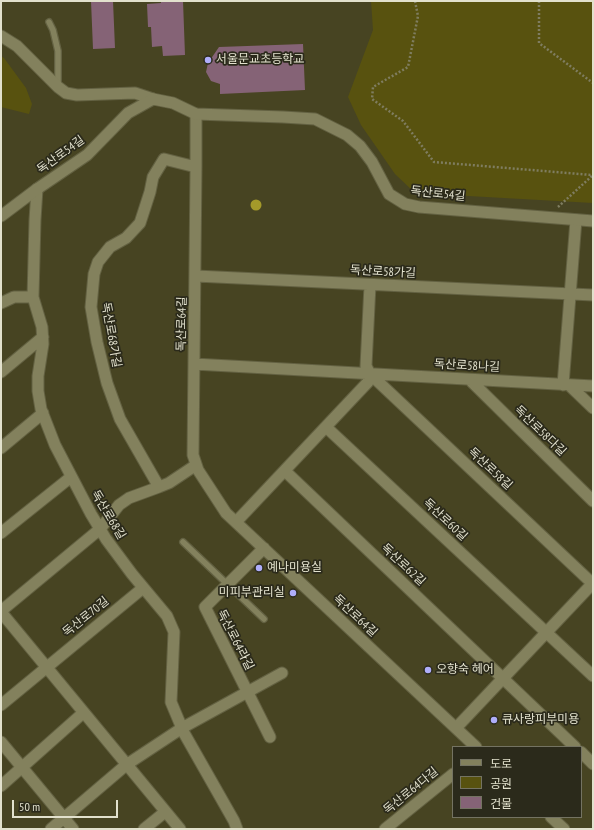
<!DOCTYPE html>
<html>
<head>
<meta charset="utf-8">
<style>
	body { margin:0 }
	#map { position:relative; width:594px; height:830px; overflow:hidden; background:#474422; font-family:"PT Sans Narrow","Noto Sans KR",sans-serif }
	canvas { display:block }
	.frame { position:absolute; inset:0; border:2px solid #e2e1cd; pointer-events:none }
	.legend { position:absolute; left:452px; top:746px; width:130px; height:72px; box-sizing:border-box; background:#2b2a1b; border:1px solid #747362; margin:0; padding:5px 7px; list-style:none; font-size:12px; color:#e2e1cd }
	.legend li { display:flex; align-items:center; gap:8px; height:20px }
	.legend b { width:20px; border:1px solid #747362 }
	.scale { position:absolute; left:12px; top:800px; width:106px; height:18px; box-sizing:border-box; border:2px solid #e2e1cd; border-top:0; padding-left:5px; font-size:12px; line-height:14px; white-space:nowrap; color:#e2e1cd; -webkit-text-stroke:3px #2b2a1b; paint-order:stroke }
</style>
</head>
<body>
<div id="map">
<canvas width="594" height="830"></canvas>
<div class="frame"></div>
<ul class="legend">
<li><b style="height:5px;background:#83815d"></b>도로</li>
<li><b style="height:11px;background:#58520f"></b>공원</li>
<li><b style="height:11px;background:#856376"></b>건물</li>
</ul>
<div class="scale">50 m</div>
</div>
<script>
const ctx = document.querySelector('canvas').getContext('2d');
ctx.lineJoin = 'round';
function fill(path, color) {
  ctx.fillStyle = color;
  ctx.fill(path, 'evenodd');
}
function shape(rows) {
  const path = new Path2D();
  for (const r of rows) {
    path.moveTo(r[0], r[1]);
    for (let i = 2; i < r.length; i += 2) path.lineTo(r[i], r[i + 1]);
  }
  return path;
}
function stroke(path, color, width, dash) {
  ctx.strokeStyle = color;
  ctx.lineWidth = width;
  ctx.lineCap = dash ? 'butt' : 'round';
  ctx.setLineDash(dash || []);
  ctx.stroke(path);
}
function write(font, color, halo, rows, align = 'center') {
  ctx.font = font + ' "PT Sans Narrow","Noto Sans KR",sans-serif';
  ctx.lineWidth = 3.5;
  ctx.setLineDash([]);
  ctx.textBaseline = 'middle';
  ctx.strokeStyle = halo;
  ctx.fillStyle = color;
  for (const [text, x, y, turn = 0] of rows) {
    ctx.save();
    ctx.translate(x, y);
    ctx.rotate((+turn || 0) * Math.PI / 180);
    ctx.textAlign = isNaN(turn) ? turn : align;
    if (halo) ctx.strokeText(text, 0, 0);
    ctx.fillText(text, 0, 0);
    ctx.restore();
  }
}
fill(shape([
	[371,1,593,1,593,203,415,193,395,174,377,148,361,125,348,97,373,30],
	[1,56,4,58,26,88,32,104,29,114,1,107]
]), '#58520f');
fill(shape([
	[91,1,113,1,115,48,93,49],
	[161,1,183,1,185,55,163,56,162,46,152,47,151,27,148,27,147,4,161,3],
	[303,44,305,90,220,94,220,84,211,81,206,72,208,63,219,47]
]), '#856376');
const service = shape([
	[49,22,53,30,58,51,58,86],
	[183,542,264,619]
]);
const minor = shape([
	[1,36,17,46,58,87,66,93,77,95,135,93,153,99],
	[196,114,196,167,193,455,198,470,226,513,476,747],
	[37,189,35,220,33,297,42,327,43,344,38,376,38,391,41,409,55,445,91,514,106,539,132,574,167,616,174,632,171,702,184,733,234,821,237,829],
	[196,276,593,295],
	[370,285,366,366,370,374,593,584],
	[1,303,14,297,33,297],
	[194,364,593,386],
	[1,372,43,337],
	[470,380,593,501],
	[563,385,576,220],
	[569,385,593,408],
	[326,427,593,676],
	[1,448,43,413],
	[285,471,575,747],
	[159,487,169,483,196,465],
	[236,522,368,382,370,374],
	[1,533,71,477],
	[264,548,205,607,270,737],
	[1,611,100,529,119,505,129,498,159,487,120,419,107,383,97,342,91,307,94,274,98,262,110,247,126,238,140,223,150,192,153,177,164,159,196,167],
	[1,612,180,829],
	[1,705,143,588],
	[456,728,593,583],
	[1,742,73,829],
	[581,752,593,764],
	[1,786,83,713],
	[551,817,564,829],
	[51,829,126,765,182,728,282,673],
	[144,829,165,812],
	[385,829,453,774]
]);
const tertiary = shape([
	[1,216,37,189,87,155,128,113,153,99,173,103,196,114,283,117,315,119,347,135,360,146,372,162,389,194,405,204,419,207,593,221]
]);
stroke(service, '#636142', 8);
stroke(minor, '#636142', 13);
stroke(tertiary, '#636142', 13);
stroke(shape([
	[415,1,418,16,408,67,373,87,372,99,403,121,434,162,592,175],
	[539,1,539,43,593,83],
	[558,207,593,175]
]), '#7f7d60', 2.5, [2, 2]);
stroke(service, '#83815d', 5.5);
stroke(minor, '#83815d', 11);
stroke(tertiary, '#83815d', 11);
ctx.fillStyle = '#a49a2a';
for (const [x, y] of [
	[256,205]
]) {
  ctx.beginPath();
  ctx.arc(x, y, 5.5, 0, 2 * Math.PI);
  ctx.fill();
}
for (const [x, y, r, color] of [
	[208,60,4,"#afaefa"],
	[259,568,4,"#afaefa"],
	[293,593,4,"#afaefa"],
	[428,670,4,"#afaefa"],
	[494,720,4,"#afaefa"]
]) {
  const dot = new Path2D();
  dot.arc(x, y, r, 0, 2 * Math.PI);
  ctx.fillStyle = color;
  ctx.fill(dot);
  stroke(dot, '#2b2a1b', 1.5);
}
write('12px', '#e2e1cd', '#2b2a1b', [
	["서울문교초등학교",216,60],
	["예나미용실",267,568],
	["미피부관리실",285,593,"right"],
	["오향숙 헤어",436,670],
	["큐사랑피부미용",502,720]
], 'left');
write('12px', '#e2e1cd', '#2b2a1b', [
	["독산로54길",61,155,-36],
	["독산로54길",438,194,6],
	["독산로58가길",383,272,3],
	["독산로64길",182,324,-89],
	["독산로68가길",111,335,80],
	["독산로58나길",467,366,3],
	["독산로58다길",540,431,44],
	["독산로58길",490,469,43],
	["독산로68길",108,515,59],
	["독산로60길",445,520,43],
	["독산로62길",403,565,43],
	["독산로64길",355,616,43],
	["독산로70길",86,617,-39],
	["독산로64라길",235,640,63],
	["독산로64다길",411,791,-39]
]);
</script>
</body>
</html>
